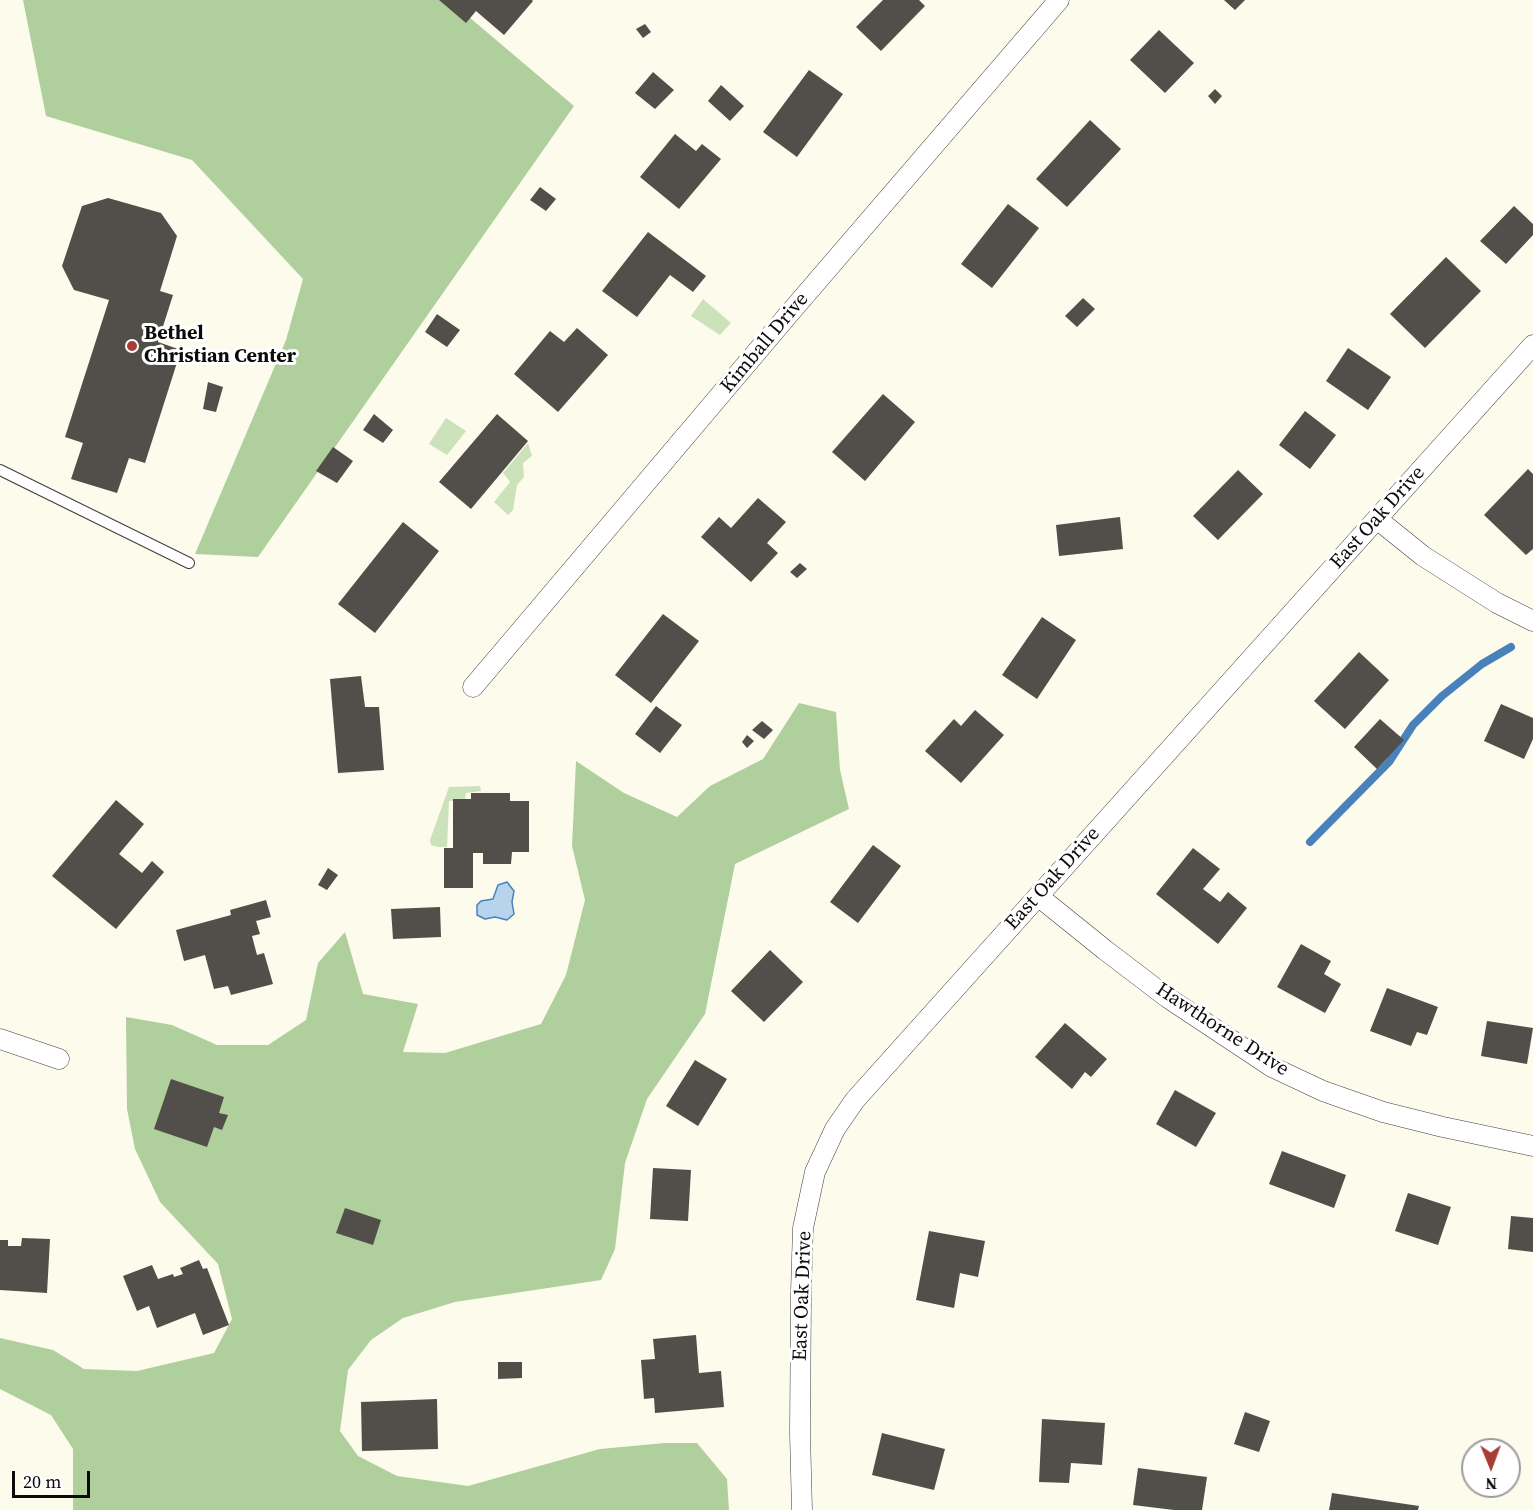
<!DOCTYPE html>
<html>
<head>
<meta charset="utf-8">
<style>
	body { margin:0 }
	#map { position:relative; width:1533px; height:1510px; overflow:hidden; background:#fcfbec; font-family:"Source Serif 4",serif }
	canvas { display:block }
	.north { position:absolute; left:1461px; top:1438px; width:60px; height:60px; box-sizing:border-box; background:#fff; border:2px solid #9d9d9d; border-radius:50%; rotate:179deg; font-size:16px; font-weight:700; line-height:24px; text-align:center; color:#0b0b0b }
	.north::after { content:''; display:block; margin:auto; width:21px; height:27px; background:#a83d37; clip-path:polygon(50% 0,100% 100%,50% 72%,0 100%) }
	.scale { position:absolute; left:12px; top:1471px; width:78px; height:27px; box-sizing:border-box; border:3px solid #0b0b0b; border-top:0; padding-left:8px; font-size:18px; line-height:21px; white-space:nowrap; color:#0b0b0b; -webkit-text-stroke:4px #fff; paint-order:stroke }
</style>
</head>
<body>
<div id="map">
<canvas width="1533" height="1510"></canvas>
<div class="north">N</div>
<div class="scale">20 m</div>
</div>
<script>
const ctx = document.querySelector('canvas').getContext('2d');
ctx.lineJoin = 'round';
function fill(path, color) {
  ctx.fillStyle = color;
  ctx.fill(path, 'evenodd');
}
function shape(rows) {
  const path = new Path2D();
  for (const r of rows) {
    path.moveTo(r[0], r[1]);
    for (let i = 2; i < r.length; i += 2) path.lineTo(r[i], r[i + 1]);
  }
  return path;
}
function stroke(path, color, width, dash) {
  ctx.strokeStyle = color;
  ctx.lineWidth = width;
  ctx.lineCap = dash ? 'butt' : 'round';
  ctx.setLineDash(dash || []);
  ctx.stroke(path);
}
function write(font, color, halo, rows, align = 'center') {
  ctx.font = font + ' "Source Serif 4",serif';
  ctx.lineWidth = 6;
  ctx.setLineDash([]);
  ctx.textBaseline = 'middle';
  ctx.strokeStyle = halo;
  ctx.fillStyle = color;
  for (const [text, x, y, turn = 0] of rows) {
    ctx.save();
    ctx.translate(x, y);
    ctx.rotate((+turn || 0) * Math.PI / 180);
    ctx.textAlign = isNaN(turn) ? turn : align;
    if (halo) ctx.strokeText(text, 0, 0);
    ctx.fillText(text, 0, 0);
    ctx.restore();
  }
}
fill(shape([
	[703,299,731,323,720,335,691,316],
	[446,418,466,431,447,455,429,444],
	[528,443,532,456,523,463,524,477,517,485,513,510,508,515,494,502,510,482,503,473],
	[480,786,481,791,466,793,465,800,449,801,447,847,438,847,431,845,430,840,449,787]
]), '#cbe2bb');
fill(shape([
	[23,0,449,0,574,106,258,557,195,554,286,340,303,279,192,160,46,116],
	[799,703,836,712,840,770,849,809,735,864,705,1014,647,1099,625,1163,615,1249,601,1280,455,1302,403,1318,371,1340,348,1370,340,1431,358,1456,397,1476,468,1486,600,1449,665,1443,697,1443,727,1479,729,1510,73,1510,73,1449,51,1415,0,1389,0,1338,53,1350,84,1369,137,1371,214,1353,232,1319,218,1264,160,1202,135,1149,127,1109,126,1017,172,1025,217,1045,268,1045,306,1020,318,963,345,932,363,994,418,1004,403,1052,445,1053,541,1024,566,975,585,900,572,846,576,761,624,793,677,817,710,786,763,759]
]), '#afd09c');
const water = shape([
	[507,882,514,891,512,902,514,914,507,920,495,917,485,919,477,915,477,905,481,901,493,899,498,885,507,882]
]);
fill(water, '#b8d4ed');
stroke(water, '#4982ba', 1.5);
stroke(shape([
	[1310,842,1389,762,1413,725,1442,696,1482,664,1511,647]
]), '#4982ba', 8);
fill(shape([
	[439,0,532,0,533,1,504,35,476,11,466,23],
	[883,0,919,0,925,6,881,51,856,27],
	[1224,0,1245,0,1235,10],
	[645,24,651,32,643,38,636,29],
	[1159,30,1194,63,1165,93,1130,60],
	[809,70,843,94,797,157,763,132],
	[653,72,674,90,655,109,635,93],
	[721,85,744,106,730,121,708,101],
	[1215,89,1222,96,1215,104,1208,96],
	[1090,120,1121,149,1067,207,1036,179],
	[675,134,696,151,702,144,721,159,679,209,640,177],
	[540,187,556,199,546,211,530,200],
	[108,198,161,213,177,236,160,291,173,295,158,342,181,350,145,463,129,458,117,493,71,479,83,443,65,437,109,300,74,290,62,266,82,206],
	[1008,204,1039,228,992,288,961,264],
	[1514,206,1533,224,1533,235,1506,264,1480,241],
	[648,232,706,276,693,292,670,275,637,317,602,291],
	[1446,257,1481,291,1425,348,1390,314],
	[1083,298,1095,309,1077,327,1065,316],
	[437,314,460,330,447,347,425,332],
	[577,328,608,355,558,412,514,374,550,331,564,342],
	[1348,348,1391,377,1368,410,1326,381],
	[208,382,223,387,216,412,203,409],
	[883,394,915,422,865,481,832,452],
	[1305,411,1336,435,1310,469,1279,445],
	[374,414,393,430,383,443,363,430],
	[497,414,528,441,471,509,439,482],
	[333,447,353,461,337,483,316,471],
	[1528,469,1533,474,1533,549,1526,555,1484,515],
	[1238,470,1263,494,1218,540,1193,516],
	[758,498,786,522,767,543,778,553,751,582,701,537,719,517,731,528],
	[1120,517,1123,549,1059,556,1056,525],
	[403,522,439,551,375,633,338,604],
	[800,563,807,569,797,578,790,572],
	[663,614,699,641,651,703,615,675],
	[1042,617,1076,640,1037,699,1002,675],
	[1359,652,1389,680,1345,729,1314,701],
	[361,676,365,707,379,707,384,770,338,773,330,679],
	[1501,704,1533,718,1533,739,1524,759,1484,741],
	[656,706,682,725,660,753,635,734],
	[975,710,1004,735,961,783,925,751,954,719,961,726],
	[1380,719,1404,740,1377,769,1354,747],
	[762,721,773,730,764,739,752,730],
	[747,735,754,741,747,748,742,742],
	[471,793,510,793,510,801,529,801,529,852,512,852,511,864,483,864,483,853,473,853,473,888,444,888,444,848,453,848,453,799,471,799],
	[116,800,144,824,119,854,142,873,152,861,164,872,116,929,52,876],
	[873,845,901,866,858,923,830,902],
	[1193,848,1220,869,1203,889,1220,902,1228,892,1247,908,1218,944,1156,894],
	[328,868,338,875,327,890,318,885],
	[266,900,271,917,256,921,260,934,252,936,257,955,264,953,273,984,231,995,228,986,214,989,205,955,184,961,176,930,231,915,230,910],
	[440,907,441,937,393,939,391,909],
	[1301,944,1331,961,1324,974,1341,984,1325,1013,1277,987],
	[770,950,803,982,764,1022,731,991],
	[1387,988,1438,1007,1427,1035,1417,1032,1411,1046,1370,1031],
	[1487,1021,1533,1028,1527,1064,1481,1056],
	[1065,1023,1107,1059,1091,1077,1085,1072,1072,1089,1035,1057],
	[695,1060,727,1079,698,1126,666,1106],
	[171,1079,224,1097,219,1113,228,1115,222,1130,214,1127,207,1147,154,1129],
	[1175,1090,1216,1113,1196,1147,1156,1124],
	[1282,1151,1346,1175,1334,1208,1269,1184],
	[653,1168,691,1170,688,1221,650,1219],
	[1408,1193,1451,1207,1438,1245,1395,1231],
	[345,1208,381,1220,373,1245,336,1233],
	[1511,1216,1533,1218,1533,1252,1508,1249],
	[929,1231,985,1241,978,1277,960,1273,954,1308,916,1300],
	[22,1238,50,1239,47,1293,0,1290,0,1240,8,1240,8,1246,21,1246],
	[199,1260,203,1269,207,1268,229,1325,203,1335,195,1313,157,1328,149,1306,137,1311,123,1276,152,1265,158,1279,173,1274,174,1277,183,1274,180,1268],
	[696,1335,699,1373,721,1371,724,1407,655,1413,654,1398,644,1399,641,1360,655,1359,653,1339],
	[498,1362,522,1362,522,1378,498,1379],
	[437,1399,438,1449,362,1451,361,1402],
	[1245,1412,1270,1421,1259,1452,1234,1444],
	[1042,1419,1105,1423,1102,1465,1071,1463,1069,1483,1039,1482],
	[882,1433,945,1449,934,1490,872,1475],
	[1138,1468,1207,1477,1202,1510,1174,1510,1133,1505],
	[1332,1493,1419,1506,1418,1510,1329,1510]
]), '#524e49');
const lane = shape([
	[0,470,189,563]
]);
const street = shape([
	[1377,519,1423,556,1497,603,1533,621],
	[473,687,788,315,1059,0],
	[1038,896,1105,950,1168,998,1272,1067,1323,1091,1383,1112,1443,1127,1533,1146],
	[0,1039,59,1059],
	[802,1510,800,1434,801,1292,803,1228,815,1172,835,1129,855,1100,1533,345]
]);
stroke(lane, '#3e3e3e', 12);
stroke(street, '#3e3e3e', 21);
stroke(lane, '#fff', 10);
stroke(street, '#fff', 20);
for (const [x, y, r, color] of [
	[132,346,6,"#a83d37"]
]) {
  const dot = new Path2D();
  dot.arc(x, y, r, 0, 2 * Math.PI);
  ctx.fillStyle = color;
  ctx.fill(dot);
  stroke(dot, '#fff', 2);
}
write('bold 20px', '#0b0b0b', '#fff', [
	["Bethel",144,334],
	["Christian Center",144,357]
], 'left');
write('20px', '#0b0b0b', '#fff', [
	["Kimball Drive",765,343,-50],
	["East Oak Drive",1378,518,-48],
	["East Oak Drive",1053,879,-48],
	["Hawthorne Drive",1222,1030,33],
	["East Oak Drive",803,1296,-88]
]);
</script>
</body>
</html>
